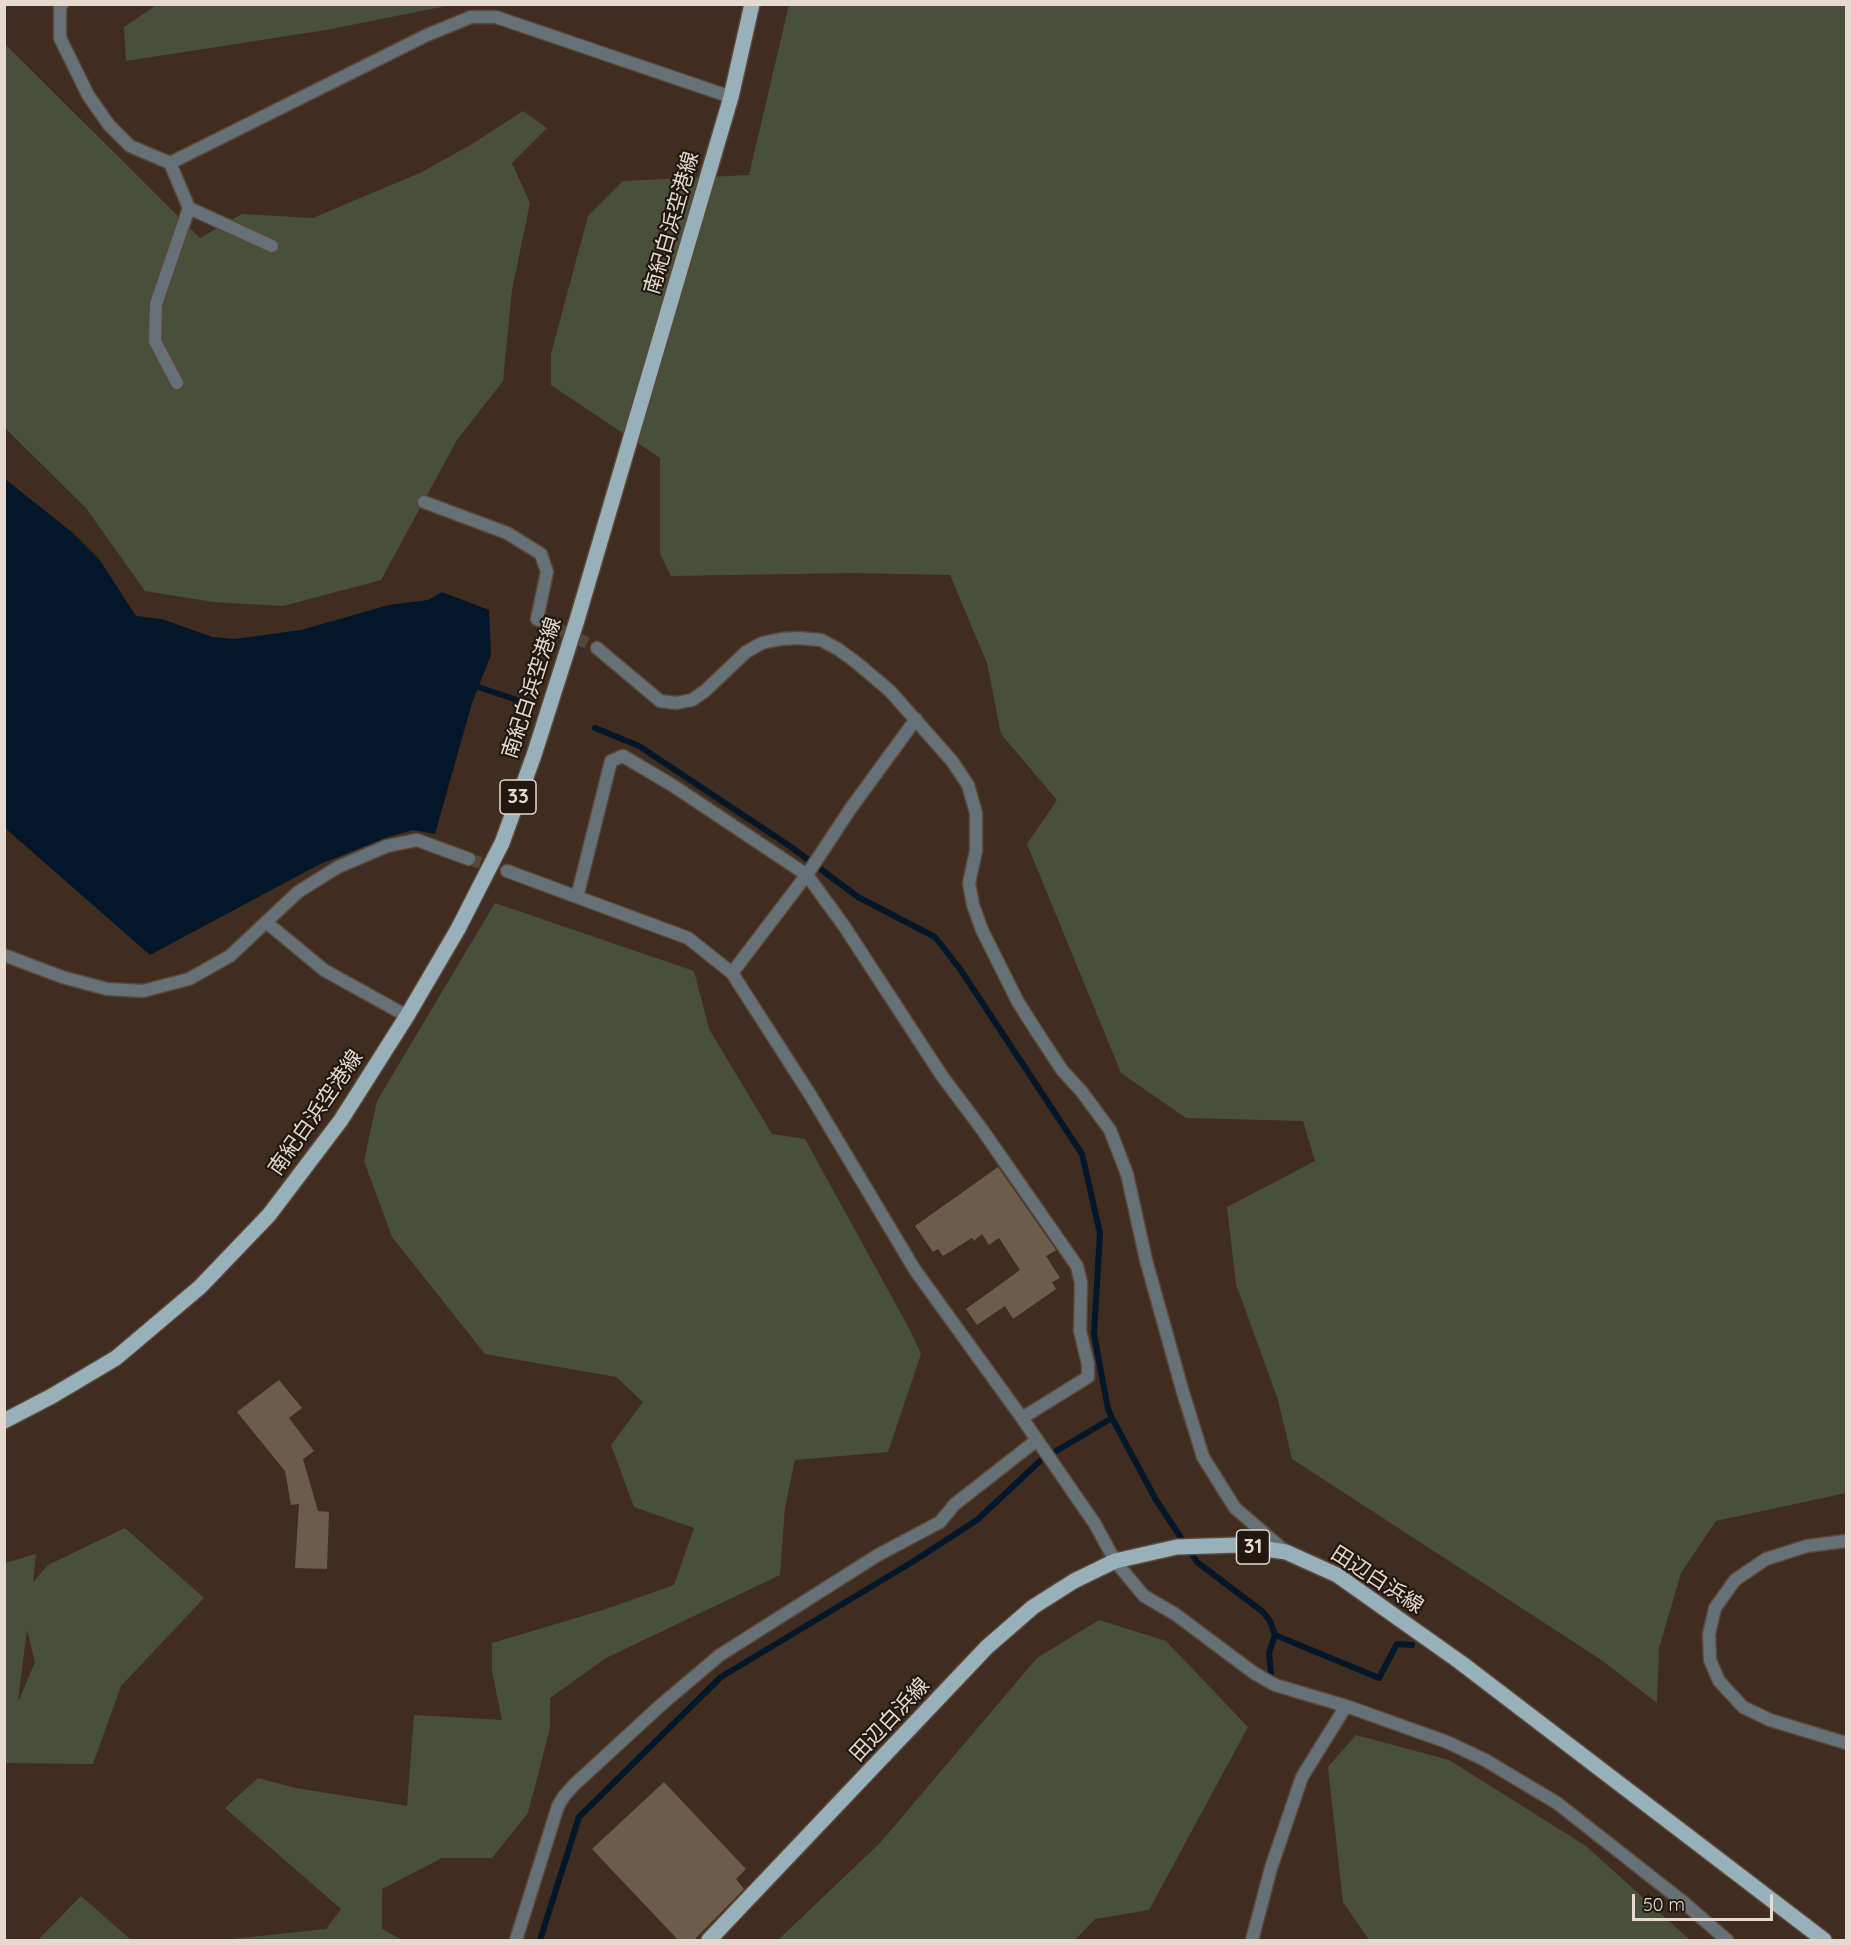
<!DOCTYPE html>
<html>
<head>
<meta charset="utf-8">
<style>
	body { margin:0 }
	#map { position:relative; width:1851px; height:1945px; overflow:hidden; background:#402d1f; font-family:Quicksand,sans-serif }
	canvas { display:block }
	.frame { position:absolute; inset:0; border:6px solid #e5d9d0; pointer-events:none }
	.scale { position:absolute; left:1632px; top:1894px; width:141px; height:27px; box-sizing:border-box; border:3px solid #e5d9d0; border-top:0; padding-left:8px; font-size:18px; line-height:21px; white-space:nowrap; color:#e5d9d0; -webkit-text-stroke:4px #201811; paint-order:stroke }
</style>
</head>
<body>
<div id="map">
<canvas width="1851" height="1945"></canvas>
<div class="frame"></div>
<div class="scale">50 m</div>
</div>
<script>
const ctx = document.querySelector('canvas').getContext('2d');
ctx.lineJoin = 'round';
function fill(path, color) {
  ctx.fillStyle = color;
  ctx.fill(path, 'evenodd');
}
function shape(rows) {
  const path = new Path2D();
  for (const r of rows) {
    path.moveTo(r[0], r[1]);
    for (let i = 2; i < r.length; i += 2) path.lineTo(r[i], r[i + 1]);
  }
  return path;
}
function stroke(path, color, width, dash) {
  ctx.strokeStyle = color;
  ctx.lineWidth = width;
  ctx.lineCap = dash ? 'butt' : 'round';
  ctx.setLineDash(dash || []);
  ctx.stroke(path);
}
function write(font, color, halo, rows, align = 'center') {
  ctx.font = font + ' Quicksand,"Noto Sans JP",sans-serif';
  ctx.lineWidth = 4.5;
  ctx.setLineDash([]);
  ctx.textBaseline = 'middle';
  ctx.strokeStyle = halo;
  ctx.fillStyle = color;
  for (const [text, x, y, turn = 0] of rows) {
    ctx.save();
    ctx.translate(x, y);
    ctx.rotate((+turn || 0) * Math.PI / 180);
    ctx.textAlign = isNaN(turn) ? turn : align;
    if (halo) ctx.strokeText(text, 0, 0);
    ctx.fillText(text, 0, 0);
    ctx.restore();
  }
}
fill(shape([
	[158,4,451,4,451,5,326,30,126,61,124,27],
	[789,5,1846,5,1846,1493,1716,1521,1681,1573,1659,1648,1657,1703,1600,1659,1292,1459,1278,1400,1236,1284,1227,1207,1315,1161,1303,1121,1186,1118,1121,1073,1027,844,1057,800,1001,734,987,663,950,575,852,573,671,576,660,554,660,458,551,385,551,354,588,216,623,181,749,175],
	[4,43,200,238,242,214,313,218,422,172,472,144,523,111,547,128,512,163,530,203,512,290,503,381,457,440,381,580,283,606,213,602,145,591,86,508,5,428],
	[495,903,694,971,709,1029,772,1134,805,1139,911,1332,921,1354,888,1452,795,1460,785,1507,780,1575,606,1658,550,1698,550,1728,528,1813,492,1858,442,1858,382,1889,382,1929,402,1940,222,1940,326,1929,341,1909,225,1808,258,1778,296,1788,407,1806,414,1715,502,1720,492,1671,492,1643,603,1610,674,1585,694,1528,634,1507,611,1445,643,1402,616,1377,485,1354,392,1237,364,1161,377,1101],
	[125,1528,204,1598,121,1686,93,1764,5,1763,5,1563,36,1554,33,1582,48,1565],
	[27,1630,35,1662,19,1700,18,1700],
	[1099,1620,1166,1641,1248,1727,1149,1910,1095,1919,1075,1940,778,1940,880,1843,1037,1658],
	[1356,1735,1449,1760,1586,1846,1690,1940,1369,1940,1343,1902,1328,1767],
	[81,1896,131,1940,38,1940]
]), '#495039');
fill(shape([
	[5,479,73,533,99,559,136,616,162,619,212,637,235,639,301,630,389,605,428,600,442,592,489,610,491,655,472,703,435,834,413,830,388,837,318,865,150,955,5,828]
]), '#021729');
stroke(shape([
	[478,687,517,700],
	[1112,1418,1156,1500,1197,1562,1263,1612,1270,1621,1275,1635,1269,1653,1271,1673],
	[1275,1635,1379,1678,1397,1644,1412,1645],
	[540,1940,579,1817,721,1677,914,1561,977,1520,1041,1460,1112,1418,1108,1409,1094,1334,1100,1233,1082,1154,960,969,935,937,858,897,791,847,639,746,595,728]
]), '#021729', 6);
fill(shape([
	[998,1167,1056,1250,1046,1256,1060,1278,1052,1282,1056,1289,1013,1319,1005,1306,977,1325,966,1309,1020,1270,999,1238,989,1245,982,1234,974,1241,972,1238,943,1256,938,1249,933,1252,915,1226],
	[279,1380,302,1408,289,1418,314,1451,303,1459,318,1511,329,1512,327,1569,295,1568,299,1504,291,1505,285,1471,237,1412],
	[664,1782,746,1869,736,1879,744,1889,693,1941,679,1941,592,1849]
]), '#6d5c49');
stroke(shape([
	[544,622,597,648],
	[469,859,507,871]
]), '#59473a', 12, [12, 6]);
const minor = shape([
	[62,4,60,8,60,38,88,95,109,125,130,146,170,163,189,208,272,246],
	[170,163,427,35,471,17,496,17,731,97],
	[177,383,155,341,156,304,189,208],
	[424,502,507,533,541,554,547,572,537,619,544,622],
	[597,648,660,701,676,703,692,700,705,691,746,652,762,643,781,639,799,638,821,640,838,649,857,663,890,691,952,761,968,785,976,813,976,851,969,883,973,905,982,930,1018,1002,1037,1032,1062,1070,1082,1092,1110,1130,1127,1174,1146,1260,1182,1389,1203,1457,1235,1508,1286,1552],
	[507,871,688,938,732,973,811,1096,915,1270,1022,1418,1095,1524,1115,1561,1144,1596,1175,1614,1254,1673,1275,1685,1346,1706,1447,1742,1485,1760,1557,1803,1682,1901,1727,1940],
	[577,897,611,761,623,756,672,785,807,875,844,926,942,1076,981,1128,1077,1266,1081,1283,1080,1331,1088,1364,1088,1377,1022,1418],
	[266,922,324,970,407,1016],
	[4,955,62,977,107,989,143,991,189,979,230,956,298,892,338,867,387,846,417,840,469,859],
	[732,973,808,873,851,808,916,719],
	[516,1940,558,1806,564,1796,575,1784,662,1704,720,1655,878,1555,940,1522,955,1504,1037,1440],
	[1252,1940,1271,1868,1302,1777,1346,1706]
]);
const tertiary = shape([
	[1846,1541,1807,1546,1766,1559,1735,1580,1715,1608,1709,1634,1710,1660,1719,1681,1743,1707,1770,1720,1846,1743]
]);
const primary = shape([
	[4,1421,52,1396,116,1358,200,1287,269,1215,341,1120,407,1016,458,929,502,843,534,755,577,620,731,97,752,4],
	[709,1940,987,1647,1033,1607,1074,1581,1115,1561,1177,1547,1239,1545,1286,1552,1337,1575,1460,1662,1824,1940]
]);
stroke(minor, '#5a493b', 15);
stroke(tertiary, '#5a493b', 15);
stroke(primary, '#5a493b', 18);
stroke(minor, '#657176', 12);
stroke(tertiary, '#657176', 12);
stroke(primary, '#97b0ba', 15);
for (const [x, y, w] of [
	[518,797,36],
	[1253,1547,33]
]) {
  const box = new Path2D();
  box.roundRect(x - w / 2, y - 17, w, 34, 4.5);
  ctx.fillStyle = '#201811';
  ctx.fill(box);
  stroke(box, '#e5d9d0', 1.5);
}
write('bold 20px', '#e5d9d0', null, [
	["33",518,797],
	["31",1253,1547]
]);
write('21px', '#e5d9d0', '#201811', [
	["南紀白浜空港線",672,223,-74],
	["南紀白浜空港線",532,688,-72],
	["南紀白浜空港線",316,1113,-55],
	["田辺白浜線",1377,1580,33],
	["田辺白浜線",890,1720,-47]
]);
</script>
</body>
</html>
